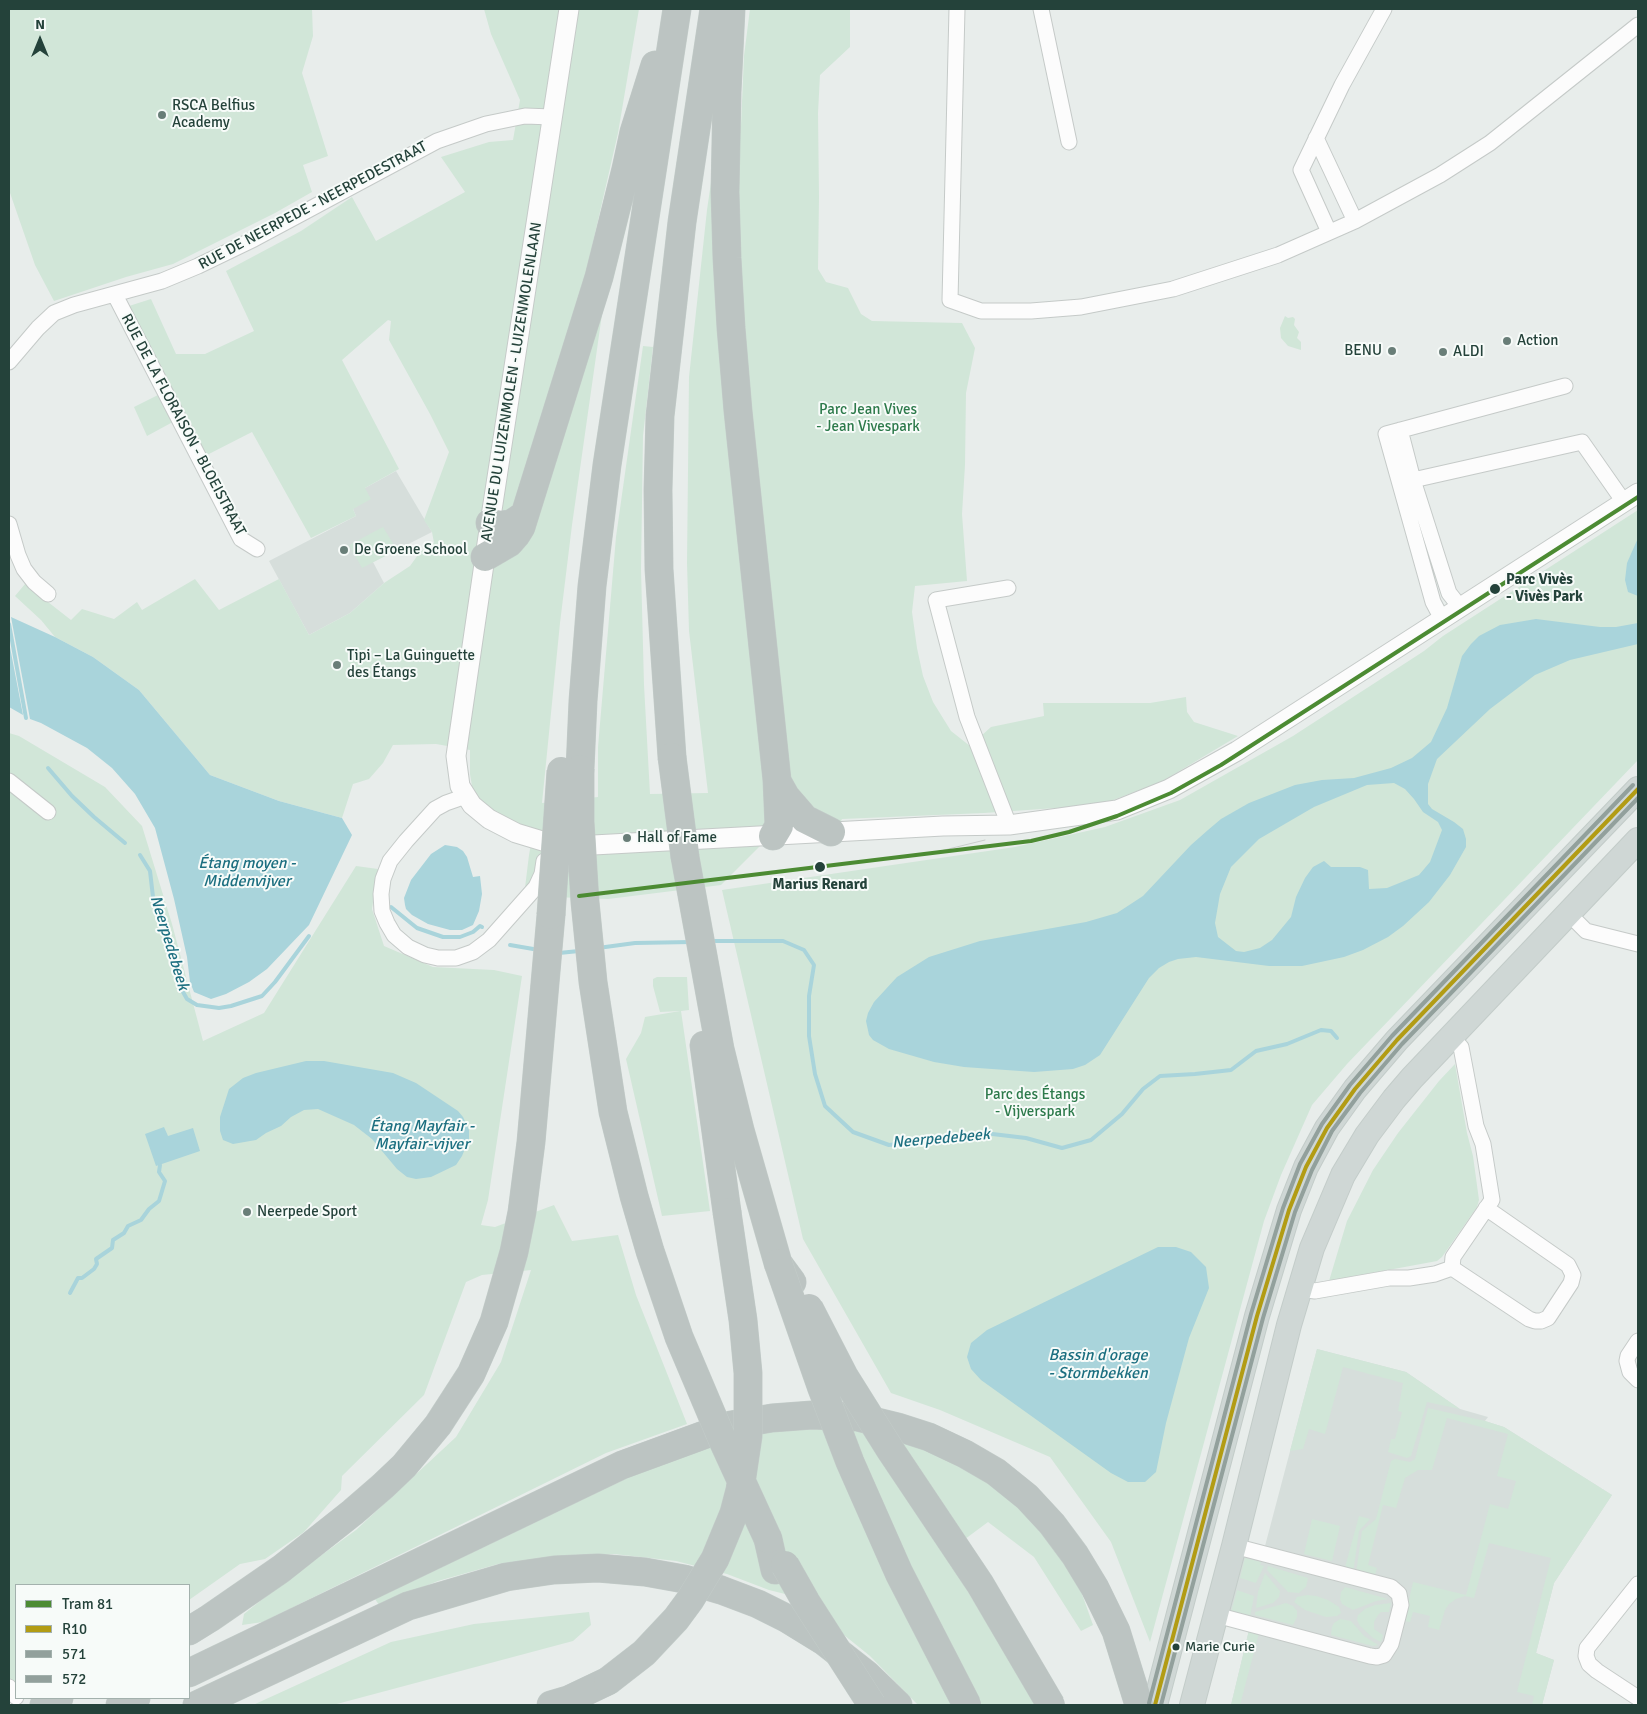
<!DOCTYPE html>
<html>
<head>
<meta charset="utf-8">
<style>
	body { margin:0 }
	#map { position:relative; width:1647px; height:1714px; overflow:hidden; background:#e8edeb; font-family:Signika,sans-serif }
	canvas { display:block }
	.frame { position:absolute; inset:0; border:10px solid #24423a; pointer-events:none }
	.legend { position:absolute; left:15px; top:1584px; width:175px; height:115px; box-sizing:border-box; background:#f7fbf9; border:1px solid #a3b1ad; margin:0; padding:6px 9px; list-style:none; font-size:15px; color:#24423a }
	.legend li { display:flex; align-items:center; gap:10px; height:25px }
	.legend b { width:25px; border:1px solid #a3b1ad }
	.north { position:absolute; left:15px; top:15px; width:50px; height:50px; -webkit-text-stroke:4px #f7fbf9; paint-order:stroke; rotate:0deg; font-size:14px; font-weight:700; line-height:20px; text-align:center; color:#24423a }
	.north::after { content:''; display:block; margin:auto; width:18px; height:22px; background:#24423a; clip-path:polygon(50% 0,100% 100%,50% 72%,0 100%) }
</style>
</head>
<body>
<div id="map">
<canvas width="1647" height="1714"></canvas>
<div class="frame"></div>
<ul class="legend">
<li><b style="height:6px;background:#4c8b33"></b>Tram 81</li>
<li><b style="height:6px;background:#b29c14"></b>R10</li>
<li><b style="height:6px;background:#92a09c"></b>571</li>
<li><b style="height:6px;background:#92a09c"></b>572</li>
</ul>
<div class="north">N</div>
</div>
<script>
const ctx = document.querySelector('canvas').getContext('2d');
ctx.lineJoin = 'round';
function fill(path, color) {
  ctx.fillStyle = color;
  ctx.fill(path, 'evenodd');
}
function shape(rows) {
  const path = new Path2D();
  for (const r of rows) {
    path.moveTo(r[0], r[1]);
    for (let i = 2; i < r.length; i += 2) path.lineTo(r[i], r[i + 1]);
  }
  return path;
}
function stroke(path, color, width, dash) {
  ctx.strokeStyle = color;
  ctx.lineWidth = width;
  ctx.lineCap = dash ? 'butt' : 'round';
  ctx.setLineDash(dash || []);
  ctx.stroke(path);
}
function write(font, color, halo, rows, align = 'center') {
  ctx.font = font + ' Signika,sans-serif';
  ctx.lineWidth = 4;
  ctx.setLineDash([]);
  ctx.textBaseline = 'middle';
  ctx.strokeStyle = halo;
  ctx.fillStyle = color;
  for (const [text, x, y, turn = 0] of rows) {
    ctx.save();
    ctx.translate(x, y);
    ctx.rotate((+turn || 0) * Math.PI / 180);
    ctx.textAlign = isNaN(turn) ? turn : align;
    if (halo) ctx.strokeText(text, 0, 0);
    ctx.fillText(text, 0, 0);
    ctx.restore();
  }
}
fill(shape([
	[396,471,432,532,373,562,384,583,350,613,309,635,269,561,356,516,353,509,365,488],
	[1317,1349,1406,1372,1460,1409,1488,1417,1485,1421,1504,1427,1612,1495,1554,1583,1536,1653,1554,1660,1542,1705,1231,1705,1249,1630,1223,1624,1245,1542,1265,1546]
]), '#d6dedb');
fill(shape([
	[9,9,312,9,313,36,302,73,328,156,303,165,312,192,275,213,173,264,126,277,54,301,35,265,9,190],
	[484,9,639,9,618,133,586,273,586,276,607,279,572,525,560,623,542,803,598,797,598,747,616,537,643,346,653,347,643,436,641,569,644,685,650,794,708,793,689,631,687,563,689,377,707,210,719,127,741,125,744,56,750,9,850,9,850,47,820,75,818,113,819,197,818,269,826,282,848,288,861,314,872,321,962,323,975,348,966,393,965,465,962,514,967,581,915,586,912,612,917,648,923,676,933,702,951,731,970,746,991,727,1044,716,1043,703,1150,703,1186,697,1187,712,1194,722,1238,736,1161,782,1100,805,984,813,842,819,831,841,761,845,721,885,608,899,524,896,529,855,533,832,483,805,473,792,470,774,470,750,436,744,393,745,383,763,369,779,353,784,342,818,279,801,210,775,139,690,93,657,55,637,41,620,15,596,25,584,71,620,82,609,114,619,137,602,142,610,195,579,219,610,279,579,309,635,350,613,384,583,410,566,420,552,434,543,432,532,424,520,449,452,430,414,389,340,391,321,388,320,342,360,399,469,365,488,371,499,353,509,356,516,311,538,252,432,203,457,182,417,147,436,134,407,170,389,129,306,151,299,176,354,205,354,254,331,226,271,301,231,352,197,376,241,465,192,441,157,489,142,513,140,520,100,491,34],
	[1285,316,1288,318,1293,317,1295,319,1294,325,1299,332,1297,338,1301,342,1301,350,1288,346,1281,338,1280,328],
	[1638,510,1638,760,1347,1064,1312,1105,1281,1175,1264,1221,1150,1642,1111,1542,1050,1457,940,1410,891,1393,803,1239,722,890,1015,847,1105,827,1180,800,1293,736,1424,651,1443,636],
	[383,527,397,550,362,568,349,545],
	[9,733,19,736,105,787,142,826,172,924,203,1041,264,1013,356,866,378,869,372,909,384,946,433,967,494,970,522,976,488,1200,481,1225,495,1227,554,1205,572,1241,618,1235,636,1295,687,1424,606,1453,263,1622,242,1625,244,1614,275,1589,356,1530,456,1437,501,1362,531,1270,482,1275,466,1282,424,1395,342,1476,341,1490,304,1532,265,1559,240,1564,189,1600,189,1585,16,1585,16,1695,9,1699],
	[657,977,687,977,689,1010,681,1011,710,1211,662,1216,626,1059,641,1033,645,1017,680,1011,660,1012,653,986,653,979],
	[1455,1064,1467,1133,1473,1156,1479,1200,1477,1207,1442,1257,1437,1261,1329,1281,1347,1221,1373,1170,1398,1133,1439,1081],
	[1317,1349,1406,1372,1460,1409,1427,1402,1411,1456,1407,1458,1388,1452,1391,1439,1395,1439,1402,1412,1398,1411,1403,1383,1343,1367,1325,1434,1309,1429,1303,1449,1290,1451],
	[1428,1408,1485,1421,1504,1427,1612,1495,1554,1583,1536,1653,1554,1660,1542,1705,1532,1705,1534,1696,1517,1692,1551,1558,1489,1543,1474,1598,1465,1596,1456,1599,1449,1604,1445,1610,1439,1630,1428,1627,1430,1616,1413,1612,1410,1622,1404,1621,1413,1582,1466,1595,1490,1504,1508,1509,1516,1481,1497,1476,1508,1434,1447,1418,1432,1470,1418,1470,1405,1478,1396,1508,1383,1505,1368,1565,1377,1568,1374,1578,1356,1573,1362,1531,1376,1519,1391,1461,1395,1459,1410,1462,1415,1459],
	[824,1427,861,1431,909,1441,946,1456,994,1484,1027,1512,1058,1551,1082,1594,1093,1625,1081,1631,1034,1557,988,1522,945,1554,1037,1705,918,1705,870,1656,797,1597,769,1590,727,1574,676,1561,614,1554,554,1557,498,1564,438,1581,379,1605,375,1599,690,1448,727,1435],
	[1359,1516,1370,1519,1359,1531,1353,1573,1344,1571],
	[1312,1519,1340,1526,1332,1561,1304,1554],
	[1245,1558,1261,1562,1260,1565,1264,1566,1256,1583,1240,1578],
	[1268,1566,1308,1578,1306,1587,1299,1593,1288,1592,1267,1570],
	[1265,1573,1280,1591,1279,1597,1273,1603,1256,1608,1258,1592],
	[1345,1587,1388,1599,1376,1601,1353,1610,1342,1604,1340,1599,1341,1592],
	[1237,1590,1254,1596,1250,1617,1231,1612],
	[1307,1595,1316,1596,1328,1600,1339,1607,1341,1613,1337,1616,1326,1617,1305,1610,1294,1602,1297,1597],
	[1286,1603,1293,1606,1297,1611,1297,1617,1293,1625,1255,1615,1255,1612],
	[1391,1603,1389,1612,1381,1612,1378,1615,1374,1622,1374,1629,1383,1635,1381,1642,1373,1638,1360,1626,1357,1620,1358,1615,1365,1609,1375,1605],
	[589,1612,591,1625,573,1641,333,1705,253,1705,391,1642,474,1624],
	[1340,1619,1351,1621,1364,1636,1378,1645,1373,1646,1331,1635,1332,1627,1334,1623],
	[1249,1630,1259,1633,1240,1705,1231,1705]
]), '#d1e6d8');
fill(shape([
	[1638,538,1638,596,1628,592,1625,580,1627,563],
	[11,617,55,637,93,657,139,690,210,775,279,801,342,818,352,835,309,925,267,969,249,982,226,994,211,999,194,992,190,982,187,957,174,899,155,828,135,794,112,768,87,748,41,723,30,719],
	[1536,619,1600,627,1616,627,1638,623,1638,644,1570,660,1535,675,1490,709,1437,759,1428,784,1428,804,1432,809,1454,822,1463,829,1466,839,1466,847,1450,875,1429,902,1403,926,1388,937,1363,950,1344,957,1302,966,1269,966,1196,957,1178,959,1169,962,1159,968,1149,978,1100,1055,1085,1065,1073,1069,1034,1072,964,1067,934,1062,889,1049,873,1040,869,1035,866,1021,868,1013,874,1002,897,977,929,957,980,941,1086,922,1117,913,1143,896,1191,845,1208,830,1221,819,1249,803,1295,785,1322,780,1354,778,1391,768,1412,758,1431,742,1447,708,1462,656,1471,644,1479,636,1500,625],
	[1394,783,1405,789,1414,799,1423,812,1438,822,1442,830,1430,862,1419,875,1387,888,1369,889,1368,870,1360,867,1331,867,1324,861,1313,867,1305,878,1296,897,1291,917,1272,940,1260,948,1244,952,1236,951,1218,937,1215,923,1220,894,1231,867,1259,839,1314,807,1367,785],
	[9,642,23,715,9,707],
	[445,845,457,847,463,851,467,857,473,877,480,876,482,894,479,911,473,925,462,930,450,930,428,924,412,915,406,909,405,905,404,898,411,880,431,854],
	[306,1061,324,1061,393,1073,416,1083,458,1111,463,1117,469,1130,469,1139,462,1156,456,1165,431,1177,416,1179,407,1177,397,1169,372,1139,354,1125,318,1109,304,1110,291,1117,281,1126,266,1133,256,1140,233,1144,223,1140,220,1131,220,1117,229,1089,243,1078,256,1073],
	[164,1127,168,1136,193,1128,200,1151,156,1166,145,1134],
	[1158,1247,1176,1247,1191,1252,1206,1267,1209,1288,1189,1338,1166,1423,1156,1472,1145,1482,1128,1482,1111,1473,981,1380,971,1369,967,1357,971,1343,987,1330]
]), '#a9d4db');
stroke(shape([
	[9,624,26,718],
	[48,768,72,796,94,817,125,843],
	[140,855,150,871,153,897,162,915,183,992,187,999,197,1005,219,1008,231,1006,262,996,275,982,309,936],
	[391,907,417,928,443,937,460,937,473,932,480,926,482,927],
	[710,941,783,941,804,950,814,965,809,996,809,1036,815,1074,825,1106,853,1132,889,1145,984,1133,1026,1138,1062,1148,1091,1140,1122,1114,1143,1089,1160,1076,1195,1074,1231,1070,1256,1051,1287,1044,1321,1030,1331,1031,1337,1038],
	[510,945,539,950],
	[598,948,635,943,691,942],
	[559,953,579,951],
	[70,1293,78,1278,82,1278,94,1269,97,1264,96,1259,112,1248,113,1240,124,1233,128,1226,141,1220,149,1209,159,1201,165,1181,159,1172,160,1165]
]), '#a9d4db', 4);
const minor = shape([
	[957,9,950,300,981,311,1031,311,1081,307,1173,289,1278,255,1355,221,1440,175,1490,143,1638,25],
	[1041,9,1069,142],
	[1316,138,1355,221],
	[1329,232,1301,170,1342,85,1384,9],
	[115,295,241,539,257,549],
	[9,362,38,328,54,313,74,305,162,281,198,266,254,239,437,141,486,124,525,116,552,117],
	[1400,430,1413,480],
	[9,524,18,555,24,569,34,582,48,594],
	[1008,588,936,600,967,717,1009,825],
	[1460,607,1449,593,1413,480,1582,442,1624,502],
	[1442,619,1433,602,1386,434,1565,386],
	[9,781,48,812],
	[466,796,446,803,435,809,406,841,390,861,383,879,381,894,382,911,387,923,394,935,408,947,425,955,438,958,456,958,473,952,489,940,536,887,542,874,544,861],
	[1568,913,1586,931,1638,944],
	[1450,1037,1461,1047,1476,1126,1483,1144,1492,1200,1453,1257,1452,1268],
	[1452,1268,1529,1319,1535,1321,1541,1321,1548,1318,1571,1283,1573,1275,1568,1265,1486,1208],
	[1299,1289,1315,1291,1389,1278,1409,1278,1435,1274,1452,1268],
	[1638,1341,1628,1356,1627,1361,1630,1372,1638,1380],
	[1638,1584,1587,1648,1586,1656,1589,1664,1597,1671,1638,1698],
	[1216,1615,1370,1656,1377,1657,1384,1655,1391,1644,1401,1605,1399,1594,1391,1587,1234,1546],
	[9,1687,16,1697]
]);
const tertiary = shape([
	[569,9,490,523,456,756,460,786,472,805,489,819,516,833,559,846,575,846,943,826,1009,825,1117,810,1169,789,1237,751,1638,493]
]);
const primary = shape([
	[1155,1705,1257,1316,1289,1210,1306,1167,1327,1128,1355,1089,1397,1040,1638,789],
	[1192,1705,1234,1546,1289,1325,1312,1248,1343,1175,1367,1135,1394,1099,1412,1078,1638,840]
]);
const motorway = shape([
	[731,9,727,92,725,192,727,258,731,328,738,411,777,780,779,826,773,836],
	[490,523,502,525,511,524,523,516],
	[485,557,509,543,516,535,521,527,599,277,626,169,634,132,655,65],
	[672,757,659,569,658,490,660,416,682,222,714,9],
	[580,769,583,701,592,586,607,465,677,9],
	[777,781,786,797,805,819,831,832],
	[685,857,720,1049,740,1130,778,1263,792,1282],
	[704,1045,727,1212],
	[768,1539,775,1570],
	[189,1631,210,1618,281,1569,353,1512,383,1486,404,1466,438,1425,471,1374,494,1322,514,1252,522,1212,531,1142,551,915],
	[189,1673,622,1465,731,1425,772,1418,812,1415,857,1417,898,1427,929,1437,965,1454,996,1472,1027,1497,1052,1524,1075,1555,1095,1588,1116,1631,1139,1705],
	[44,1705,59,1698],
	[120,1705,136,1698],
	[197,1705,408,1606,506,1577,554,1570,598,1568,645,1572,684,1579,721,1590,758,1604,786,1618,825,1642,867,1675,898,1705],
	[551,1705,568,1700,608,1681]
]);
stroke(minor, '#c5cac8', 17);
stroke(tertiary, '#c5cac8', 21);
stroke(primary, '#c3ccc9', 26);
stroke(motorway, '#c3ccc9', 29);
stroke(minor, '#fcfcfc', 15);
stroke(tertiary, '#fcfcfc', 19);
stroke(primary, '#cfd7d5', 24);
stroke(motorway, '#bcc4c2', 28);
stroke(shape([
	[924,855,985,840]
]), '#c9cdcc', 1);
const motorwayBridge = shape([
	[672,757,685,857],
	[580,769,580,822,585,902,593,982,613,1112,634,1196,650,1251,679,1337,723,1441,768,1539],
	[551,915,561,771],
	[778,1263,821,1386,850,1462,899,1573,967,1705],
	[809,1308,844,1376,891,1451,980,1584,1051,1705],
	[785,1565,806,1602,872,1705],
	[608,1681,644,1653,676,1619,690,1600,715,1559,734,1513,740,1490,748,1436,748,1373,743,1320,727,1212]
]);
stroke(motorwayBridge, '#c3ccc9', 29, []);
stroke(motorwayBridge, '#bcc4c2', 28);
stroke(shape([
	[1155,1705,1257,1316,1289,1210,1306,1167,1327,1128,1355,1089,1397,1040,1638,789]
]), '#b29c14', 4);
stroke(shape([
	[1161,1705,1263,1318,1295,1212,1312,1170,1332,1131,1360,1093,1402,1044,1638,798]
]), '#92a09c', 4);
stroke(shape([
	[1149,1703,1251,1314,1283,1208,1300,1164,1322,1124,1350,1085,1392,1036,1633,785]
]), '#92a09c', 4);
stroke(shape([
	[579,896,1031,841,1069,832,1117,816,1171,793,1221,765,1638,497]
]), '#4c8b33', 4);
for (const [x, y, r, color] of [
	[162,115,5,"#697e78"],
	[1507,341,5,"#697e78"],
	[1392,351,5,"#697e78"],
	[1443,352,5,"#697e78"],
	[344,550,5,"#697e78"],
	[1495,589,6,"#24423a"],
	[337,665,5,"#697e78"],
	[627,838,5,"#697e78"],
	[820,867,6,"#24423a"],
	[247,1212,5,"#697e78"],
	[1176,1647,4.5,"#24423a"]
]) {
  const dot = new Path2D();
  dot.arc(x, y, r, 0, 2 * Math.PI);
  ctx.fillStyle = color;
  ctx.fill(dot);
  stroke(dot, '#f7fbf9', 2);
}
write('14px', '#24423a', '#f7fbf9', [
	["Marie Curie",1185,1647]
], 'left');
write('15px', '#24423a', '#f7fbf9', [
	["RSCA Belfius",172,106],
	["Academy",172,123],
	["Action",1517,341],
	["BENU",1382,351,"right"],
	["ALDI",1453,352],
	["De Groene School",354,550],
	["Tipi – La Guinguette",347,656],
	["des Étangs",347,673],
	["Hall of Fame",637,838],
	["Neerpede Sport",257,1212]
], 'left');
write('15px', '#24423a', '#f7fbf9', [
	["RUE DE NEERPEDE - NEERPEDESTRAAT",313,206,-28],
	["AVENUE DU LUIZENMOLEN - LUIZENMOLENLAAN",512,382,-81],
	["RUE DE LA FLORAISON - BLOEISTRAAT",183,425,62]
]);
write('15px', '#2d7a4b', '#f7fbf9', [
	["Parc Jean Vives",868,410],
	["- Jean Vivespark",868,427],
	["Parc des Étangs",1035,1095],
	["- Vijverspark",1035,1112]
]);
write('bold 15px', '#24423a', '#f7fbf9', [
	["Parc Vivès",1506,580],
	["- Vivès Park",1506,597],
	["Marius Renard",820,885,"center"]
], 'left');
write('italic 16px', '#1c6f80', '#f7fbf9', [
	["Étang moyen -",247,864],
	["Middenvijver",247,882],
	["Neerpedebeek",169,943,73],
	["Étang Mayfair -",422,1127],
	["Mayfair-vijver",422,1145],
	["Neerpedebeek",941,1139,-5],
	["Bassin d'orage",1098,1356],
	["- Stormbekken",1098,1374]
]);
</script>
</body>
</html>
